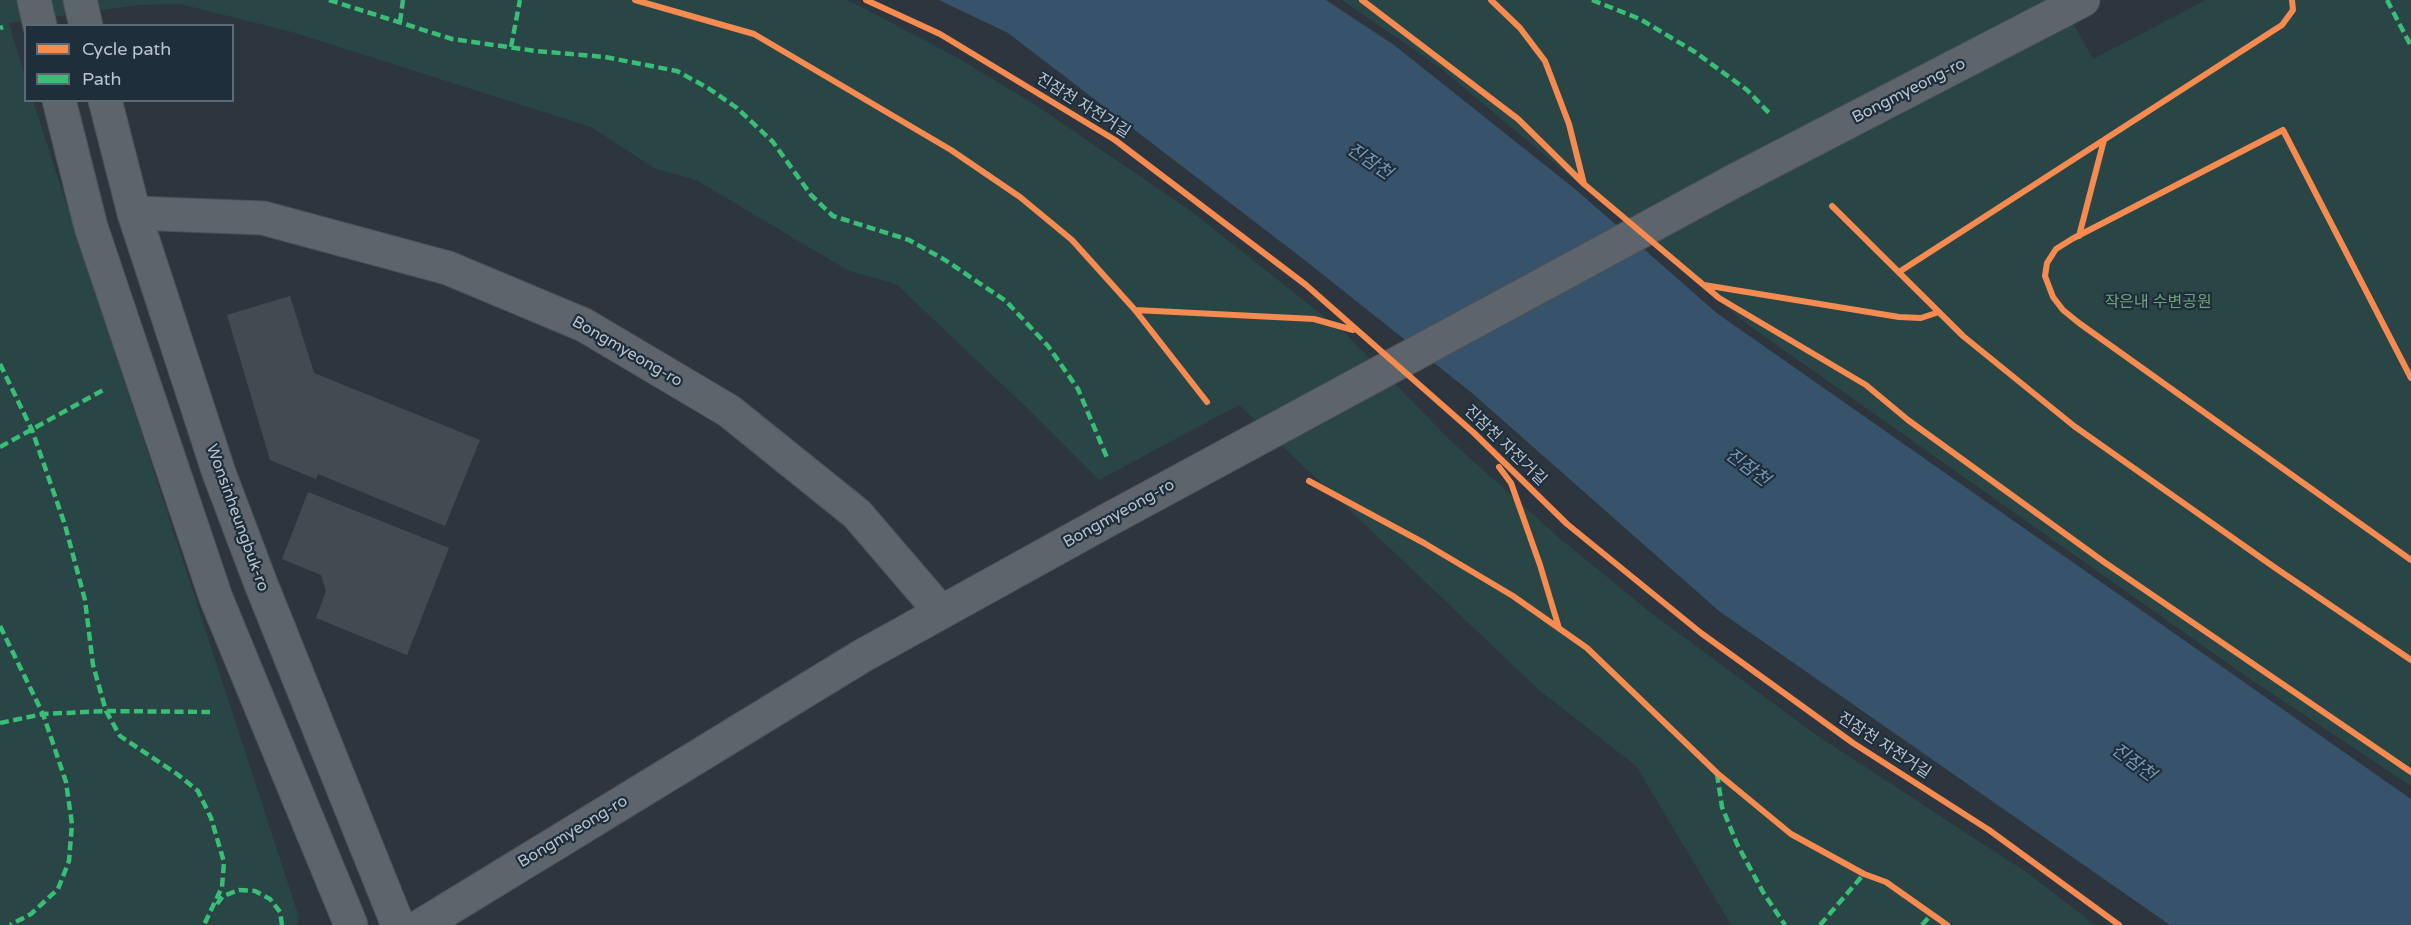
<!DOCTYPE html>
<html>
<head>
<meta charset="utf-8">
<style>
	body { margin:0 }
	#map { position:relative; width:2411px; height:925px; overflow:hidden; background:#2d363f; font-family:"Varela Round",sans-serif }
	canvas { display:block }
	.legend { position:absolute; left:24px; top:24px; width:210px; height:78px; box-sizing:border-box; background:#1f2e3b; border:2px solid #5c6a76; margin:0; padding:8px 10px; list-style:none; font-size:18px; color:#b8c3cf }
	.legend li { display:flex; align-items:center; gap:12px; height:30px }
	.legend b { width:30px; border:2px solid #5c6a76 }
</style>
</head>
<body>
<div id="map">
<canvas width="2411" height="925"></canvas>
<ul class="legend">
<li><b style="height:8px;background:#f68b52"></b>Cycle path</li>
<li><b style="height:8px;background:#3abd76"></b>Path</li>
</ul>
</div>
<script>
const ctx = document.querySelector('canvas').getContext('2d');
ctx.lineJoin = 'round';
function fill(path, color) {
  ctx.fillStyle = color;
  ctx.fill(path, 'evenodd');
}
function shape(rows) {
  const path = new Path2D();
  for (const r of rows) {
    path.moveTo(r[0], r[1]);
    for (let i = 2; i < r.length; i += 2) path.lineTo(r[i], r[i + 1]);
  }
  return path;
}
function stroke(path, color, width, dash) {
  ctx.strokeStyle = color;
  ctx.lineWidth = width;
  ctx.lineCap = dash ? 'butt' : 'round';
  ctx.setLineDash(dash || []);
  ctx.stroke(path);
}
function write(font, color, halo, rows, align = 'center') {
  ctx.font = font + ' "Varela Round","Noto Sans KR",sans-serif';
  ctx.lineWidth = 4.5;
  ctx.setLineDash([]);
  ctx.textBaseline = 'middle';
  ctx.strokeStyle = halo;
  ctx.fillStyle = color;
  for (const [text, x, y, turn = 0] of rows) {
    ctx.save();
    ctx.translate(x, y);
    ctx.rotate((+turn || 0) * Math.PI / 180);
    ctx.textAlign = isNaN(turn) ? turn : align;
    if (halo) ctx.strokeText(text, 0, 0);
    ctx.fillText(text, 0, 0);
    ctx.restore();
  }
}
fill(shape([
	[0,0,846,0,856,4,958,58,1037,106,1191,211,1345,333,1454,444,1557,536,1650,612,1815,734,2029,874,2095,925,1731,925,1636,766,1539,690,1239,405,1099,480,1026,407,896,284,847,270,696,180,654,168,591,127,292,32,180,4,139,5,9,23,25,77,26,100,33,101,299,917,296,925,0,925],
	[1342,0,2060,0,2093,59,2206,0,2411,0,2411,786,2250,679,1747,324,1439,67]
]), '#294546');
fill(shape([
	[939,0,1326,0,1394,45,1575,189,1718,314,2411,799,2411,925,2170,925,1719,611,1472,393,1302,258,1008,33]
]), '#37526b');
fill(shape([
	[290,296,314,373,480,440,445,526,318,474,316,479,270,460,227,315],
	[308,492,449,548,407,655,316,618,326,591,321,575,282,559]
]), '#434b52');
const minor = shape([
	[134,213,263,218,448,268,584,325,729,411,857,514,941,612],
	[422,925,862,656,1106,521,1734,181,2083,0]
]);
const tertiary = shape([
	[34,0,40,26],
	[80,0,86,26],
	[59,100,91,227,216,598,351,925],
	[105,100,134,213,219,473,261,584,398,925]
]);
stroke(minor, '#4c5259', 35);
stroke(tertiary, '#4c5259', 35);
stroke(minor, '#5e646c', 33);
stroke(tertiary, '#5e646c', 33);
stroke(shape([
	[329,0,452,39,536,51,605,57,677,71,708,88,737,108,773,142,811,195,833,216,909,240,945,260,1006,301,1048,346,1078,389,1108,460],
	[1592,0,1640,19,1695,52,1747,90,1770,114],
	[2387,0,2411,46],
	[400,22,403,0],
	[0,28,3,27],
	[511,47,520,0],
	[0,364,32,430,65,525,85,600,93,665,106,711,120,736,177,774,198,791,211,818,224,862,222,887,204,925],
	[0,447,105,389],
	[0,626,43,714,66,782,72,824,69,861,58,889,31,914,10,925],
	[0,723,43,714,106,711,210,712],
	[1717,774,1722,807,1737,844,1763,892,1785,925],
	[217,904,223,896,239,890,255,891,270,899,280,912,282,925],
	[1820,925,1864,874],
	[1922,925,1932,914]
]), '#3abd76', 4.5, [9, 4.5]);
stroke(shape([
	[635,0,754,34,951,150,1020,197,1072,240,1135,310,1207,402],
	[866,0,940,34,1115,140,1306,285,1474,433,1567,524,1701,633,1853,743,1989,830,2119,925],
	[1362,0,1518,119,1584,184,1719,298,1866,385,1908,420,2104,562,2411,772],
	[1491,0,1520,28,1545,61,1569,124,1584,184],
	[1832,206,1963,336,2074,426,2274,567,2411,660],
	[2079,236,2104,140],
	[1899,272,2282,25,2293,10,2292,0],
	[1704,285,1899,317,1921,318,1939,312],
	[1135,310,1314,319,1353,330],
	[2411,378,2283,130,2072,239,2056,249,2047,263,2045,276,2053,297,2063,310,2079,323,2411,560],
	[1499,467,1511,483,1540,565,1559,628],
	[1309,481,1424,543,1513,596,1587,648,1717,773,1791,834,1864,874,1886,882,1947,925]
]), '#f68b52', 6);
write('16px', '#b8c3cf', '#1f2e3b', [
	["Bongmyeong-ro",1909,91,-27],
	["진잠천 자전거길",1083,106,32],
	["Bongmyeong-ro",627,352,30],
	["진잠천 자전거길",1505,446,44],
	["Bongmyeong-ro",1119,514,-29],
	["Wonsinheungbuk-ro",237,518,70],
	["진잠천 자전거길",1884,746,33],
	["Bongmyeong-ro",573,832,-31]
]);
write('16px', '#6da274', '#1f2e3b', [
	["작은내 수변공원",2158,303]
]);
write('italic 18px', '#7697b4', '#1f2e3b', [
	["진잠천",1369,162,34],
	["진잠천",1747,468,37],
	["진잠천",2133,763,37]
]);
</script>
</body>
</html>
